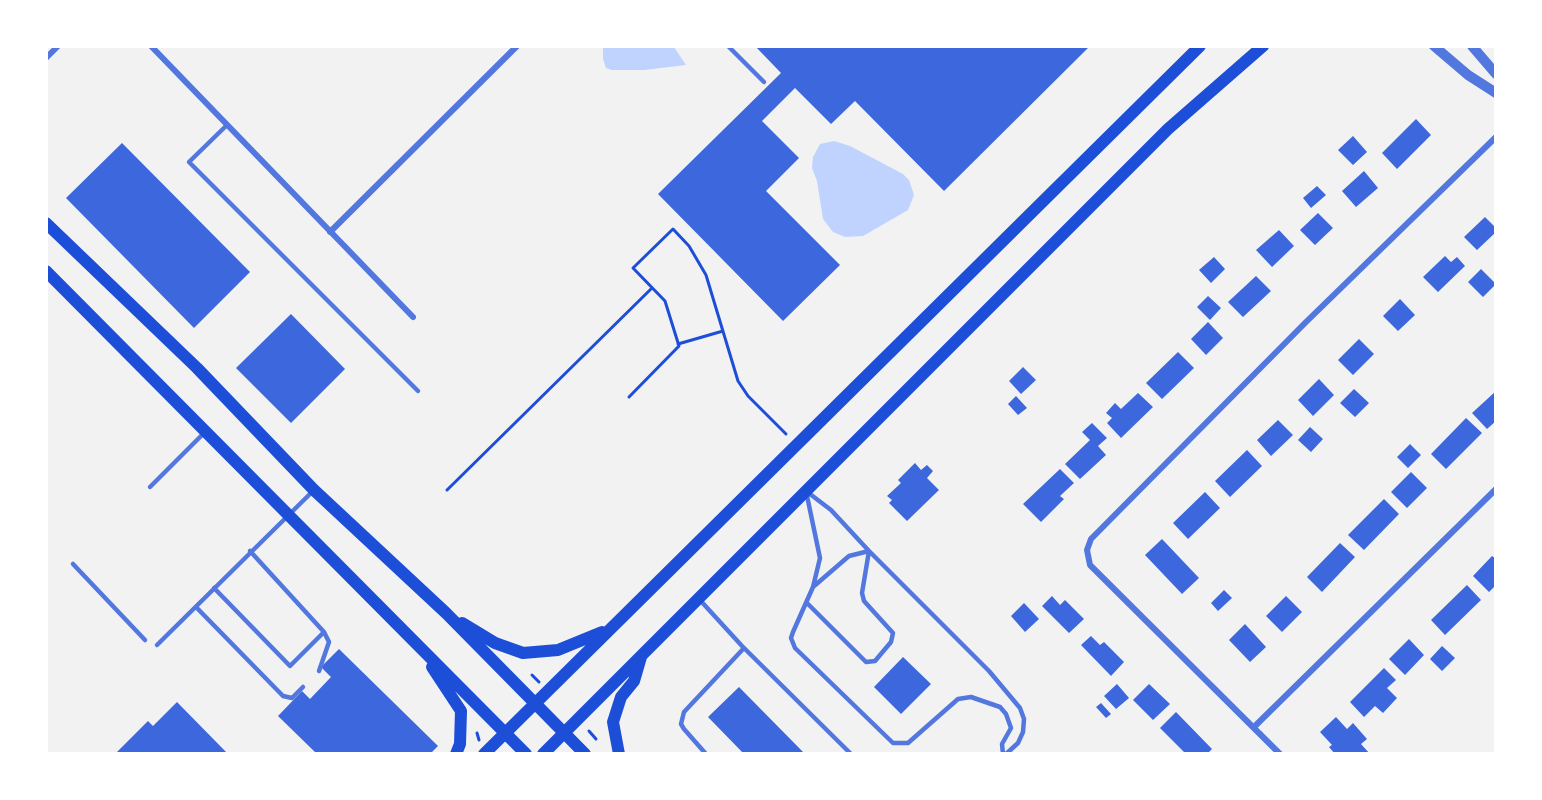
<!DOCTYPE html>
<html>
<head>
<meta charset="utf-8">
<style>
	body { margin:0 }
	#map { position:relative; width:1542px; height:800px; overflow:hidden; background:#f2f2f2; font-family:"Roboto Condensed",sans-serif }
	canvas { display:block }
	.frame { position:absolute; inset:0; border:48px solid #fff; pointer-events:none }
</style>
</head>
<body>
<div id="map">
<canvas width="1542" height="800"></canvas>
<div class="frame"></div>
</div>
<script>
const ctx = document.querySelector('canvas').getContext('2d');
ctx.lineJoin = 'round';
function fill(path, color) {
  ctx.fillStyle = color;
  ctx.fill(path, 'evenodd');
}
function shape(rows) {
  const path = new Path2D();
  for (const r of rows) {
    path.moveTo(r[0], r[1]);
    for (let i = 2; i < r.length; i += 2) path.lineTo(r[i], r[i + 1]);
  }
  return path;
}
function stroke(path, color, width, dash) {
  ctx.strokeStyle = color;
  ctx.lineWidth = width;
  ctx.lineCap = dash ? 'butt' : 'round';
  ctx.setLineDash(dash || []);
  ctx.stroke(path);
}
fill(shape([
	[603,47,674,47,686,65,644,70,612,70,606,68,603,59],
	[834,141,850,146,903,174,909,180,914,195,908,210,863,236,845,237,833,232,823,219,817,181,812,168,813,157,820,144]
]), '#bfd3fe');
fill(shape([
	[755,46,1090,46,944,191,855,101,831,124,795,88,762,121,799,158,766,191,840,265,783,321,658,194,781,73],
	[1416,119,1431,135,1397,169,1382,153],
	[1353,136,1367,152,1353,165,1338,150],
	[122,143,250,272,194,328,66,198],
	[1364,171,1378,188,1356,207,1342,191],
	[1317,186,1326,195,1311,208,1303,198],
	[1318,213,1333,228,1315,245,1300,230],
	[1485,217,1496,228,1496,232,1477,250,1464,237],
	[1279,230,1294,246,1272,267,1256,250],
	[1445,256,1451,262,1457,257,1465,266,1438,292,1423,277],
	[1214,257,1225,269,1211,283,1199,270],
	[1481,269,1496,284,1483,297,1468,282],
	[1256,276,1271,291,1243,317,1228,302],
	[1208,296,1221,308,1210,320,1197,307],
	[1400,299,1415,315,1398,331,1383,316],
	[291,314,345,369,291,423,236,368],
	[1208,322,1223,338,1206,355,1191,339],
	[1359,339,1374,354,1353,375,1338,360],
	[1178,352,1194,368,1162,399,1146,383],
	[1023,367,1036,380,1021,394,1009,381],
	[1319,379,1334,395,1313,416,1298,400],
	[1354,389,1369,403,1355,417,1340,403],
	[1496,391,1496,421,1487,429,1472,413],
	[1138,393,1153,407,1121,438,1107,423,1112,418,1106,413,1115,403,1121,409],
	[1016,396,1027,408,1018,415,1008,404],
	[1466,418,1482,433,1446,469,1431,454],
	[1278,420,1293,435,1271,456,1257,440],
	[1092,423,1107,438,1098,446,1106,455,1080,479,1065,464,1090,440,1082,432],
	[1310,427,1323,439,1311,452,1298,440],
	[1410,444,1421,455,1408,468,1397,457],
	[1247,450,1262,466,1230,497,1215,481],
	[915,463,921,470,927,465,933,471,927,478,939,490,907,521,889,503,892,500,887,496,901,483,898,480],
	[1060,469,1074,483,1060,496,1064,499,1041,522,1023,504],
	[1411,472,1427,488,1407,508,1391,492],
	[1205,492,1220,508,1188,539,1173,523],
	[1384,499,1399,514,1364,550,1348,535],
	[1162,539,1199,578,1182,594,1145,555],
	[1340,543,1355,557,1322,592,1307,577],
	[1492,556,1496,559,1496,585,1489,592,1473,576],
	[1467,585,1481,600,1445,635,1431,620],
	[1224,590,1232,598,1218,611,1211,603],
	[1052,596,1060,605,1065,600,1084,619,1069,633,1042,606],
	[1286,596,1302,612,1282,632,1266,616],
	[1024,603,1039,619,1025,632,1011,616],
	[1245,624,1266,647,1250,662,1229,640],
	[1091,636,1100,645,1104,642,1124,662,1111,676,1081,645],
	[1409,639,1424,655,1405,675,1389,659],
	[1442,646,1455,658,1442,671,1430,659],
	[339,649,438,746,430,754,317,754,278,716,302,691,310,699,331,677,321,667],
	[903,657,931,684,901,714,874,687],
	[1384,668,1396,680,1387,688,1397,698,1383,713,1375,706,1364,717,1350,702],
	[1117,684,1129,698,1116,709,1104,696],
	[1149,684,1170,704,1153,720,1133,700],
	[739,687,805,754,744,754,708,717],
	[177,702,228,754,115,754,148,721,153,726],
	[1101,703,1111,714,1106,718,1096,707],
	[1176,712,1212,749,1207,754,1186,754,1160,728],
	[1336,717,1347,729,1353,723,1367,739,1361,744,1370,754,1335,754,1329,747,1332,745,1320,732]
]), '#3d67dc');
stroke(shape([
	[678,344,723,331],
	[629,397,679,346,665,301,633,268,673,229,689,246,706,275,738,381,748,396,786,434],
	[447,490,652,288],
	[532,675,539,682],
	[589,731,596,739],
	[477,733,479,740]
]), '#1d4ed8', 3);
stroke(shape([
	[728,46,764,82],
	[227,125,189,162,418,391],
	[150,487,205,432],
	[250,551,324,632,329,642,319,671],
	[73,564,145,640],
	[813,587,849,556,869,551,989,671,1020,708,1024,719,1023,732,1018,743,1006,754],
	[214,588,290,666,324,632],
	[699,599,742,646,851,754],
	[807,603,866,662,875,661,891,642,893,633,864,601,862,593,869,551,831,510,806,491,820,558,813,587,793,632,791,638,795,648,893,743,908,743,958,699,971,697,1000,707,1006,714,1011,728,1002,744,1003,754],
	[196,607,283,696,292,698,303,687],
	[157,645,312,492],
	[706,754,684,729,681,724,684,712,744,648]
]), '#5277de', 4.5);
stroke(shape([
	[151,46,413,317],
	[46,58,58,46],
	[330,232,517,46],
	[1254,727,1496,489],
	[1280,754,1090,565,1087,550,1091,539,1305,323,1496,137]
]), '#5277de', 6);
stroke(shape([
	[1434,46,1468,75,1496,93],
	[1472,46,1496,74]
]), '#5277de', 10);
stroke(shape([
	[46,223,197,368,314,490,446,613,585,754],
	[46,271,526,754],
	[462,623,495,643,523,653,558,650,602,632],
	[432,667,461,711,460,744,456,754],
	[484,754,1200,46],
	[543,754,1168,129,1263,46],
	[619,754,613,722,621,697,634,681,641,657]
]), '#1d4ed8', 12);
</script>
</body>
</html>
